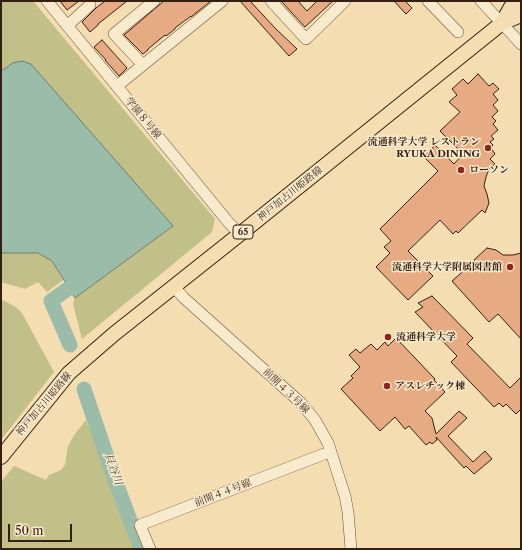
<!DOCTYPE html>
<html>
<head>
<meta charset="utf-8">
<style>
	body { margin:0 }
	#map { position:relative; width:522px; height:550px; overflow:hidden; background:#f4deb1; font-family:"Libre Caslon Text",serif }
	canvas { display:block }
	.frame { position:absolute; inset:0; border:2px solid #351f12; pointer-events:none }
	.scale { position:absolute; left:8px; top:524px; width:64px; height:18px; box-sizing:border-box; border:2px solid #351f12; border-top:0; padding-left:5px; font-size:12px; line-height:14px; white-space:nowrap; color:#351f12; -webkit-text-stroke:3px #f8eacc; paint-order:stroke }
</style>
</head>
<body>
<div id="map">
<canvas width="522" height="550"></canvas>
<div class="frame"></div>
<div class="scale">50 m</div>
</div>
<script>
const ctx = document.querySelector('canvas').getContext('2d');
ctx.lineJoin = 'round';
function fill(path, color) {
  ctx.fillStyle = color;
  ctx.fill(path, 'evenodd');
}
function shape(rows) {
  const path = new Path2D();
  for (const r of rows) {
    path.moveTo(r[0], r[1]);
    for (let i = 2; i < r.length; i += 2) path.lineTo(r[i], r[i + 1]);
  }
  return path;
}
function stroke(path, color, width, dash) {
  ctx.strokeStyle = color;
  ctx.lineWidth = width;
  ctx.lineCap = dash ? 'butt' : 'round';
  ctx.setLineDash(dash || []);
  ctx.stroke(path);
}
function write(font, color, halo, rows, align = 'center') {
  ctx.font = font + ' "Libre Caslon Text","Noto Serif JP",serif';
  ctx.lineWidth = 3;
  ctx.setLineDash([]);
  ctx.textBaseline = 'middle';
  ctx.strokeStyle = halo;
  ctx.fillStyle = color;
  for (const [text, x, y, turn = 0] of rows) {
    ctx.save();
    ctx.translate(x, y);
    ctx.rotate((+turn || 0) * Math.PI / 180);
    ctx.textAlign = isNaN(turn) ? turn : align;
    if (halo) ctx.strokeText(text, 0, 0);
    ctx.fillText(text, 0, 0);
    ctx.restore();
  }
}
fill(shape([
	[1,1,33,1,215,219,212,232,82,339,73,304,75,298,172,226,13,63,1,71],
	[1,253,38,253,52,261,63,280,47,292,38,282,25,289,1,282],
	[1,300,5,301,17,308,22,313,54,372,1,440],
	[86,420,136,549,1,549,1,482,14,466,46,480,49,475,61,470,65,465,68,446,74,435]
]), '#c0c088');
const water = shape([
	[22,61,31,64,173,226,75,298,52,261,38,253,1,253,1,71,13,63,22,61]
]);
fill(water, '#9cbcaa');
stroke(water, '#737d6d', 1);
stroke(shape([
	[69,288,51,301,70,345],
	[84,389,111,469,134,531,142,549]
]), '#9cbcaa', 15);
const building = shape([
	[60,1,79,1,67,10,60,1],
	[105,1,127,1,98,24,98,25,90,32,82,22,96,8,105,1],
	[164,1,211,1,191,17,191,16,175,28,175,29,166,36,165,35,148,49,148,50,143,54,124,35,158,6,164,1],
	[240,1,250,1,275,28,297,49,289,56,240,1],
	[281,1,298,1,307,11,317,1,333,1,305,27,281,1],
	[394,1,405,1,412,8,406,14,394,1],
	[102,40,127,68,119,76,105,60,106,60,94,47,102,40],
	[478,74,489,86,493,83,499,89,493,94,498,100,493,105,498,111,492,117,496,121,493,124,498,130,491,136,494,139,490,142,493,145,491,148,495,154,490,159,495,164,489,169,486,177,484,186,487,194,489,203,485,213,482,210,458,233,456,231,453,234,440,220,408,251,433,276,408,300,376,267,390,253,384,247,391,241,380,229,438,171,424,157,435,145,454,164,463,154,440,131,460,112,449,102,457,95,452,89,463,79,468,84,478,74],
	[487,248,496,250,503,255,513,255,521,253,521,339,498,314,489,322,452,281,475,261,474,260,487,248],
	[432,296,473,338,467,344,510,388,521,377,521,409,516,414,506,404,503,407,499,403,494,407,451,362,457,356,415,312,423,307,418,303,432,296],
	[396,338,435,379,434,380,445,392,425,411,432,418,436,434,459,411,467,418,448,436,473,462,485,451,492,459,474,474,466,466,464,468,436,437,437,440,432,444,430,442,426,445,409,426,405,429,395,417,380,431,341,389,353,378,351,376,360,367,349,355,356,349,360,353,371,344,377,350,385,342,388,346,396,338]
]);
fill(building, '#e7ab84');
stroke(building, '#351f12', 1);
const minor = shape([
	[47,1,229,223,240,234],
	[271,1,306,39,345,1],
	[428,1,458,32],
	[481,1,521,44],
	[67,26,90,5],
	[143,65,114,34,154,1],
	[117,86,222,1],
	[174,287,184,298,301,403,315,420,328,443,345,496,348,512,351,549],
	[150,549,140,525,324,454,331,452]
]);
const major = shape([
	[502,23,511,7,519,1],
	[1,457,69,373,114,334,240,234,502,23,521,15]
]);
stroke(minor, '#654f3a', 12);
stroke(major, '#351f12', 16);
stroke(minor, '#f8eacc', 11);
stroke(major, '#f4deb1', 14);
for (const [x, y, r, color] of [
	[488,148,4,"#8f2418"],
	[461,170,4,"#8f2418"],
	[510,267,4,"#8f2418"],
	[388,337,4,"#8f2418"],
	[387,386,4,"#8f2418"]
]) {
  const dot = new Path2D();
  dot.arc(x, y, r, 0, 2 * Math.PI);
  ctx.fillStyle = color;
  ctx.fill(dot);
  stroke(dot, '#f8eacc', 1.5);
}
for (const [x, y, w] of [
	[243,232,20]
]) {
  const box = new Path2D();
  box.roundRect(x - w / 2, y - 7, w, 14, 3);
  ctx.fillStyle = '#f8eacc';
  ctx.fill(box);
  stroke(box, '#351f12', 1);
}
write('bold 9px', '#351f12', null, [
	["65",243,232]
]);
write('10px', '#351f12', '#f8eacc', [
	["学園８号線",143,118,51],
	["神戸加古川姫路線",290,194,-39],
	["前開４３号線",286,391,44],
	["神戸加古川姫路線",44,404,-50],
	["前開４４号線",223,493,-21]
]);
write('bold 10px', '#351f12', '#f8eacc', [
	["流通科学大学 レストラン",480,142,"right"],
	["RYUKA DINING",480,154,"right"],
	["ローソン",469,170],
	["流通科学大学附属図書館",502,267,"right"],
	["流通科学大学",396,337],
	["アスレチック棟",395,386]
], 'left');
write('italic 11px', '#544e40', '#f8eacc', [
	["貝谷川",113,469,70]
]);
</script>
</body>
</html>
